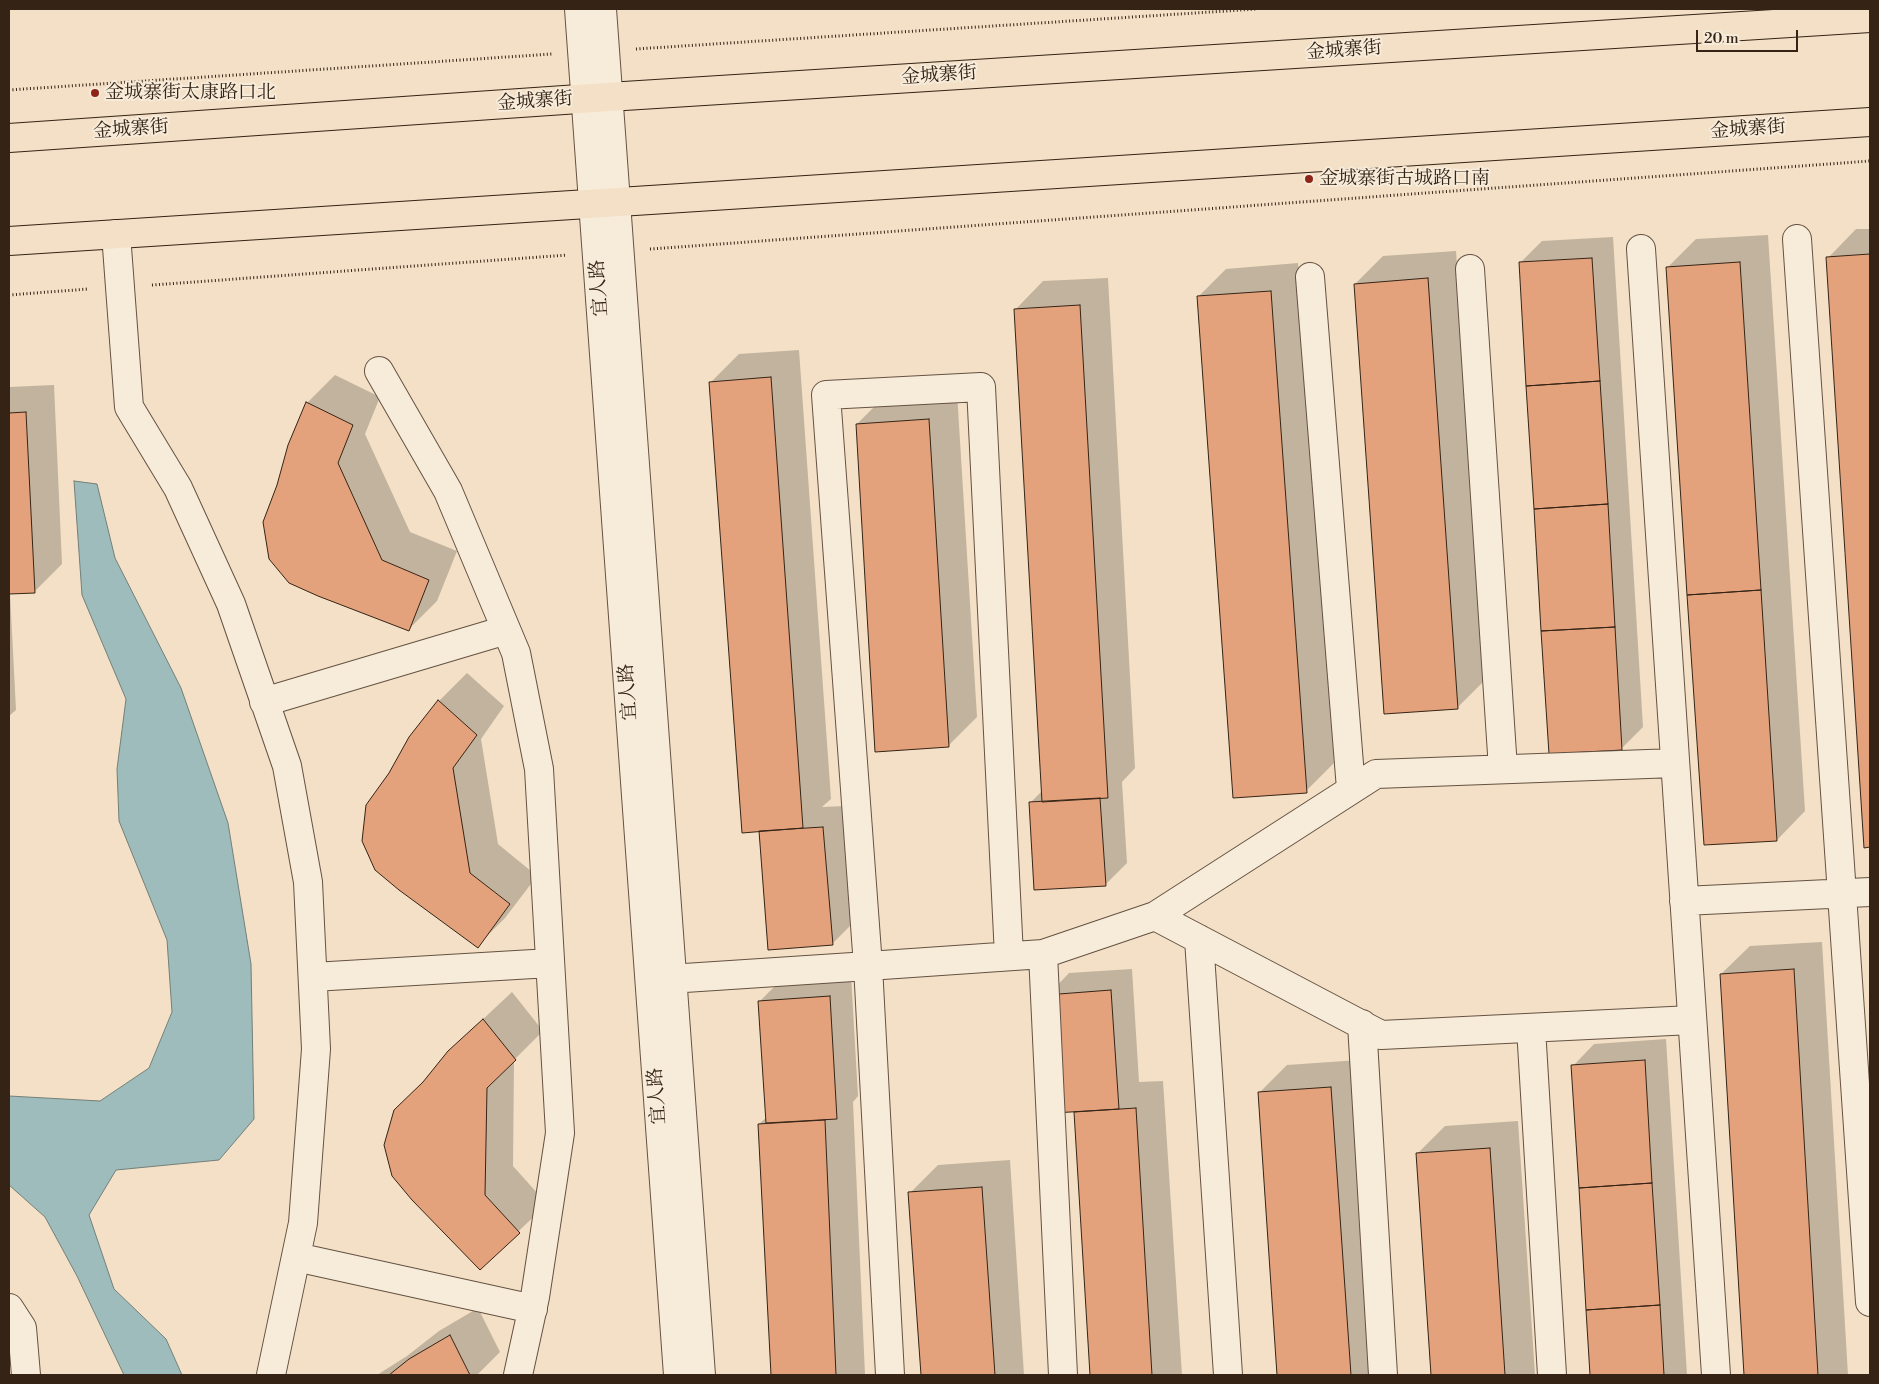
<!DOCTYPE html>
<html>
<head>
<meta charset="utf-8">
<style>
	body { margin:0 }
	#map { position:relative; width:1879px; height:1384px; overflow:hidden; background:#f3e0c6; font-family:"Libre Bodoni",serif }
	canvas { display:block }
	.frame { position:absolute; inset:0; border:10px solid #352316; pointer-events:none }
	.scale { position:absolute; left:1696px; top:30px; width:102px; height:22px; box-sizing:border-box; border:2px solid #352316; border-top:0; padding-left:6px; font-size:15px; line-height:18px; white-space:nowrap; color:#352316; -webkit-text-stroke:4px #f7ebda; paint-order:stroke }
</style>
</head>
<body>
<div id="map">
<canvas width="1879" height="1384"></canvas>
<div class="frame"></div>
<div class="scale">20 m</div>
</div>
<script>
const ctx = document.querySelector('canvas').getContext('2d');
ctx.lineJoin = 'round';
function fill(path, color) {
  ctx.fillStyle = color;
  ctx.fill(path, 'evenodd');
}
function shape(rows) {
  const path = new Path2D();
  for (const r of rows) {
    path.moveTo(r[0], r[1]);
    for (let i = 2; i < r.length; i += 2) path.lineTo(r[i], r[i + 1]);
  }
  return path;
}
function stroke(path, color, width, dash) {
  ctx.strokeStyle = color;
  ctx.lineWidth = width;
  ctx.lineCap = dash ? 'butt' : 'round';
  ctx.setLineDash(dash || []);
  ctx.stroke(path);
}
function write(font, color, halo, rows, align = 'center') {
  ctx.font = font + ' "Libre Bodoni","Noto Serif SC",serif';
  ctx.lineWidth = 4;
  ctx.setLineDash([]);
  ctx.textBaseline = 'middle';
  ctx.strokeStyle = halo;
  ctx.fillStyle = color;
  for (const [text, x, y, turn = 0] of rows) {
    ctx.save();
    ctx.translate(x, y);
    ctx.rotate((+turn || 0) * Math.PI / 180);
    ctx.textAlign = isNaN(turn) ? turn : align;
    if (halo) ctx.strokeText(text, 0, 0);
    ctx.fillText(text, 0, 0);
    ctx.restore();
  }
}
const water = shape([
	[74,481,97,484,115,558,181,688,228,823,251,964,254,1119,219,1160,116,1170,89,1215,114,1289,166,1339,182,1375,124,1375,77,1276,45,1217,9,1185,9,1096,100,1101,149,1068,172,1012,167,940,119,821,117,769,126,699,82,595,74,481]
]);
fill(water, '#9dbcbb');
stroke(water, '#737f79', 1);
fill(shape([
	[1856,229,1870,229,1870,846,1865,846,1828,258],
	[1768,235,1805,811,1777,840,1668,267,1696,239],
	[1613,237,1643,727,1622,748,1520,263,1542,241],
	[1456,251,1485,680,1457,708,1355,284,1383,256],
	[1298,263,1334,763,1306,791,1198,297,1226,269],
	[1108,278,1135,768,1122,782,1127,863,1105,885,1030,803,1042,791,1015,310,1043,281],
	[799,350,831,799,822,807,845,806,854,922,832,944,760,830,711,382,739,354],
	[335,375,380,397,365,434,410,532,457,551,437,601,409,629,279,486,307,403],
	[54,385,62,564,34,592,10,593,16,710,9,716,9,387],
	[957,392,977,717,948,746,857,424,885,396],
	[467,673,504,706,481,739,498,844,537,876,505,918,477,946,439,701],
	[1822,942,1848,1375,1746,1375,1721,974,1750,946],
	[1132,969,1139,1082,1163,1081,1182,1375,1092,1375,1075,1111,1048,995,1069,973],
	[851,975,858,1096,853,1102,865,1375,772,1375,759,1124,767,1117,760,1001,781,980],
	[512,992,543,1031,514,1060,513,1166,547,1204,480,1268,428,1078,449,1051],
	[1666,1039,1687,1375,1592,1375,1573,1066,1594,1044],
	[1359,1060,1381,1375,1279,1375,1259,1093,1287,1065],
	[1518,1121,1535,1375,1433,1375,1417,1154,1445,1126],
	[1010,1160,1024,1375,922,1375,910,1193,938,1165],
	[478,1308,500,1352,477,1375,377,1375,407,1356,439,1331]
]), '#0003');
const building = shape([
	[1870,254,1870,847,1864,848,1826,257,1870,254],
	[1592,258,1600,381,1526,386,1519,262,1592,258],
	[1740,262,1761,590,1687,595,1666,267,1740,262],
	[1428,278,1458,709,1384,714,1354,284,1428,278],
	[1271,291,1307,793,1233,798,1197,296,1271,291],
	[1080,305,1108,798,1042,802,1014,309,1080,305],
	[771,377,803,828,742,833,709,382,771,377],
	[1600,381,1608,504,1534,509,1526,386,1600,381],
	[306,402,353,425,338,463,382,560,429,580,409,631,318,596,289,583,269,559,263,522,277,485,288,445,306,402],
	[26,412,35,593,9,594,9,413,26,412],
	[929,419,949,747,875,752,856,424,929,419],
	[1608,504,1615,627,1541,631,1534,509,1608,504],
	[1761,590,1777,841,1704,845,1687,595,1761,590],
	[1615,627,1622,750,1549,754,1541,631,1615,627],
	[438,700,477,735,453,768,470,873,510,904,478,948,399,890,375,870,362,841,366,805,389,773,409,737,438,700],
	[1100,798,1106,886,1034,890,1029,802,1100,798],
	[823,827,833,945,768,950,759,831,823,827],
	[1794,969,1818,1375,1744,1375,1720,974,1794,969],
	[1111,990,1119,1109,1054,1113,1046,995,1111,990],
	[830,996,837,1119,766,1123,758,1001,830,996],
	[483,1019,516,1060,487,1088,485,1195,520,1233,480,1270,412,1200,392,1176,384,1145,394,1110,423,1082,448,1051,483,1019],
	[1645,1060,1652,1183,1579,1188,1571,1065,1645,1060],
	[1331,1087,1351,1375,1277,1375,1258,1092,1331,1087],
	[1136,1108,1152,1375,1090,1375,1074,1112,1136,1108],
	[825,1120,836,1375,771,1375,758,1124,825,1120],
	[1490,1148,1505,1375,1431,1375,1416,1153,1490,1148],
	[1652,1183,1660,1305,1586,1310,1579,1188,1652,1183],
	[982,1187,995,1375,921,1375,908,1192,982,1187],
	[1660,1305,1664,1375,1590,1375,1586,1310,1660,1305],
	[450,1335,470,1375,389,1375,409,1359,450,1335]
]);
fill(building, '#e3a27b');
stroke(building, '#352316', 1);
const minor = shape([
	[579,9,678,1375],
	[602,9,701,1375],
	[116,234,129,407,178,488,231,604,287,766,308,882,316,1049,303,1223,271,1375],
	[1797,239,1870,1302],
	[1641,249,1716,1375],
	[1470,269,1503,769],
	[1310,277,1351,789],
	[379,371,448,491,516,653,539,769,560,1133,535,1297,518,1375],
	[264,702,506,630],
	[1675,763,1376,774,1155,916,1381,1035,1692,1020],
	[1684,901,1870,892],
	[1199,939,1228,1375],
	[1043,954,1063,1375],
	[1009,956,981,387,826,395,868,966,1043,954,1155,916],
	[313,977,550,963],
	[654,980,868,966,890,1375],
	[1362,1024,1383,1375],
	[1531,1028,1552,1375],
	[296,1257,533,1309],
	[9,1308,22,1328,26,1375]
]);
const major = shape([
	[9,138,608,97,1870,18],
	[9,241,1870,122]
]);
stroke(minor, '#645242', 30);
stroke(major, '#352316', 30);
stroke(shape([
	[636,49,1257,9],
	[9,90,552,54],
	[650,249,1870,161],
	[152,285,567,255],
	[9,295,88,289]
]), '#352316', 3, [1, 2.5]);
stroke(minor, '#f7ebda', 28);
stroke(major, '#f3e0c6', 28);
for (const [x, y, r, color] of [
	[95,93,5,"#8f2418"],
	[1309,179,5,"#8f2418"]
]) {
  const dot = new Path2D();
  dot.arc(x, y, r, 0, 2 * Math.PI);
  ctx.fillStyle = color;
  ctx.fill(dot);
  stroke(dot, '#f7ebda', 2);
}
write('19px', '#352316', '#f7ebda', [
	["金城寨街",1344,51,-4],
	["金城寨街",939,76,-4],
	["金城寨街",535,102,-4],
	["金城寨街",131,130,-4],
	["金城寨街",1748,130,-4],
	["宜人路",600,288,-94],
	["宜人路",629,692,-94],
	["宜人路",658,1096,-94]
]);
write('19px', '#352316', '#f7ebda', [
	["金城寨街太康路口北",105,93],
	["金城寨街古城路口南",1319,179]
], 'left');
</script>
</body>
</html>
